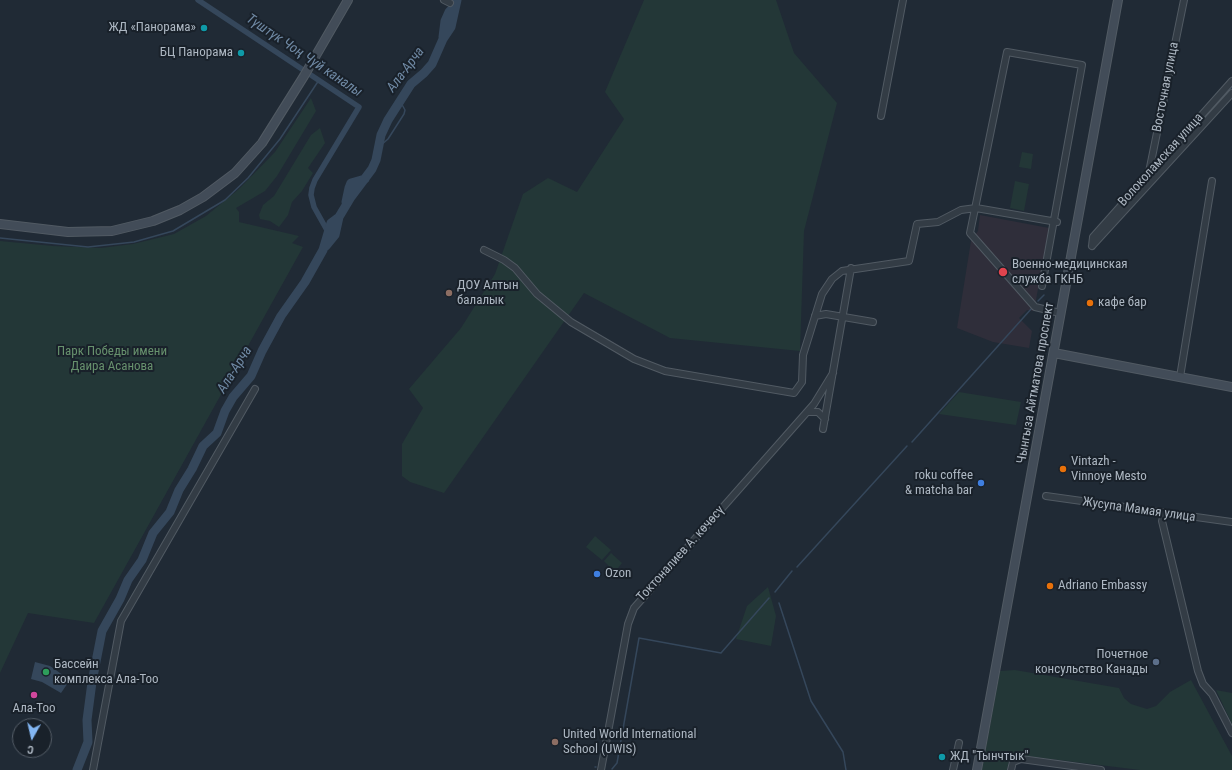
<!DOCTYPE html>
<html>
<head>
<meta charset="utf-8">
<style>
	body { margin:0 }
	#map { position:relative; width:1232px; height:770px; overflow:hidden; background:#202a35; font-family:"Roboto Condensed",sans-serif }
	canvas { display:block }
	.north { position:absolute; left:12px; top:718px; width:40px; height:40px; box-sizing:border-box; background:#19212a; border:1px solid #545d67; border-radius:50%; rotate:188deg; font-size:11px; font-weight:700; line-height:16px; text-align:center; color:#adb7c2 }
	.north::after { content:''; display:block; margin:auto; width:14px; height:18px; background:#83b6f2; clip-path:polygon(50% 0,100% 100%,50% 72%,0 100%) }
</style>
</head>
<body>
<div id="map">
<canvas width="1232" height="770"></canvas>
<div class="north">С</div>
</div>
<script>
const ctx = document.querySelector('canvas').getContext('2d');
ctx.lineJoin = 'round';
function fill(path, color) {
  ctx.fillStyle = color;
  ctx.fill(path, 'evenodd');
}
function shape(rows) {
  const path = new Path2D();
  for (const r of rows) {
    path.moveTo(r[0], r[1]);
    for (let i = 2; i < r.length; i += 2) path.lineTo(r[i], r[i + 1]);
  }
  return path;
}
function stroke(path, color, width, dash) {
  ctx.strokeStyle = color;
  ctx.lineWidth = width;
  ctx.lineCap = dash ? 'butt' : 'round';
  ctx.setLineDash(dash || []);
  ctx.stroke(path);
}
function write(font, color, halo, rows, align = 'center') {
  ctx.font = font + ' "Roboto Condensed",sans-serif';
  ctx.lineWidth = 4;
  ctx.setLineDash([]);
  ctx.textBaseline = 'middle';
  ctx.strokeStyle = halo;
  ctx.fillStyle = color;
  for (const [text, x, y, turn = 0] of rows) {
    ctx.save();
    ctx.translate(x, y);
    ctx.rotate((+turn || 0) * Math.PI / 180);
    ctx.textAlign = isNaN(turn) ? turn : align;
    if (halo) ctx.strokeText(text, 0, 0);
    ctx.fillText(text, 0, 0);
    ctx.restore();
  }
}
fill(shape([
	[980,215,1049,228,1034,311,1027,310,1019,318,1032,331,1029,348,993,342,957,328,971,241,978,231]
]), '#2f2e3a');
fill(shape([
	[644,0,776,0,794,53,837,103,804,231,800,351,670,338,584,293,444,493,410,482,402,476,402,444,423,408,409,389,461,328,495,274,523,194,548,178,577,192,624,119,605,92],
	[311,98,316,111,277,176,265,191,236,208,239,212,239,222,299,236,292,243,303,247,94,623,28,613,0,673,0,241,53,246,101,248,133,244,174,234,206,216,239,189,275,152],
	[320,128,325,143,308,168,313,173,302,191,292,202,288,215,279,227,270,221,260,219,259,215,263,205,274,196,311,135],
	[1022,152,1033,154,1031,169,1019,167],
	[1015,181,1029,184,1024,211,1010,208],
	[959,392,1021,402,1016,425,939,414],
	[595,536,611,550,602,560,586,547],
	[611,553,622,563,615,572,604,561],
	[768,587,776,616,771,646,736,639,747,606],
	[1015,670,1119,688,1124,698,1131,704,1147,709,1156,706,1170,692,1191,680,1232,756,1232,770,1140,770,1018,755,1009,761,1007,770,982,770,1000,671],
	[1216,690,1232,693,1232,724]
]), '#233737');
fill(shape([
	[35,662,50,666,70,680,61,693,42,682,31,679]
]), '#35475b');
stroke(shape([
	[380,146,388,139,404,114,405,110,400,101],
	[1146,182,1232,87],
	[0,238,88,247,134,242,173,231,225,200,248,178,280,139,319,80],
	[1038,301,1044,295],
	[912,442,1032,308],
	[797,567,907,446],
	[775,592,792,571],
	[779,603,811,701,843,752,846,770],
	[595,767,596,767],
	[612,769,617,763,639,638,721,653,769,598]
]), '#35475b', 1.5);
stroke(shape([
	[198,0,359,107,315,180,312,188,311,195,314,207,328,232]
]), '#35475b', 5.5);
stroke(shape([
	[443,37,445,21,449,12,455,6],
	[346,202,349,188,351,183,365,179],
	[326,246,335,235,339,217],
	[77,770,88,742,87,720,92,682,102,631,120,599,128,580,142,560,153,533,170,512,179,490,192,469,203,446,217,433,225,411,233,397,251,376,262,351,281,316,305,282,323,250,331,223,339,217,351,197,372,169,376,160,381,135,388,120,411,84,424,73,432,64,443,39,451,27,457,0]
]), '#35475b', 9);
const street = shape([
	[444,0,450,3],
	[881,116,903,0],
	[1149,172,1184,0],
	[1092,246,1093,237,1232,81],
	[1092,246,1232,93],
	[484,250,504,260,515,268,537,294,571,322,634,359,665,371,794,393,802,382,803,355,822,294,832,279,842,271,909,261,917,224,938,222,961,210,976,208,1057,222],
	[1042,286,1082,65,1007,52,970,233,1035,307,1060,313],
	[815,316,826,314,873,322],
	[1180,377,1212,181],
	[807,412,818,412,825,419],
	[823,429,851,268],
	[1046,496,1232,522],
	[1164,514,1162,521,1198,671,1203,684,1212,694,1232,733],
	[93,770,121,621,255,389],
	[601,770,628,624,634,608,814,404,833,373],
	[953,770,959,743],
	[1011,770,1013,762,1021,759,1101,770]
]);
const secondary = shape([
	[0,224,68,232,112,231,153,221,180,210,203,197,235,173,262,143,304,76,348,0],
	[1054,353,1232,387],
	[977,770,1118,0]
]);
stroke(street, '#515a63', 8);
stroke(secondary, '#515a63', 10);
stroke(street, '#333c45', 6);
stroke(secondary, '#424c58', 8);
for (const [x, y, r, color] of [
	[204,28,4,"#0f9aa8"],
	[241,53,4,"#0f9aa8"],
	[1003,272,5,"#e0444e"],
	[449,293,4,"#8d6e63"],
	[1090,303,4,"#e8710a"],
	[1063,469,4,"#e8710a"],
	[981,483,4,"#3f7fe0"],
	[597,574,4,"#3f7fe0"],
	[1050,586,4,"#e8710a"],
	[1156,662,4,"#5c6f8a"],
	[46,672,4,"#2e9e5b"],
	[34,695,4,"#d1479c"],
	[555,742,4,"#8d6e63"],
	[942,757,4,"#0f9aa8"]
]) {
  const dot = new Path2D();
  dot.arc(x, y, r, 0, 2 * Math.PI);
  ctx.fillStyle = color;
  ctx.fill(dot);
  stroke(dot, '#19212a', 1.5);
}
write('13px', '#adb7c2', '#19212a', [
	["ЖД «Панорама»",196,28,"right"],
	["БЦ Панорама",233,53,"right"],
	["Военно-медицинская",1012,265],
	["служба ГКНБ",1012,280],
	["ДОУ Алтын",457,286],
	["балалык",457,301],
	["кафе бар",1098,303],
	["Vintazh -",1071,462],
	["Vinnoye Mesto",1071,477],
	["roku coffee",973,476,"right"],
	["& matcha bar",973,491,"right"],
	["Ozon",605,574],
	["Adriano Embassy",1058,586],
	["Почетное",1148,655,"right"],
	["консульство Канады",1148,670,"right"],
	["Бассейн",54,665],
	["комплекса Ала-Тоо",54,680],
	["Ала-Тоо",34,709,"center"],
	["United World International",563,735],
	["School (UWIS)",563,750],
	["ЖД \"Тынчтык\"",950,757]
], 'left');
write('13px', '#adb7c2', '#19212a', [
	["Восточная улица",1166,87,-79],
	["Волоколамская улица",1161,160,-48],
	["Чынгыза Айтматова проспект",1036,383,-80],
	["Жусупа Мамая улица",1139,510,8],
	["Токтоналиев А. көчөсү",681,554,-48]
]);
write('13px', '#67916d', '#19212a', [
	["Парк Победы имени",112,352],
	["Даира Асанова",112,367]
]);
write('italic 14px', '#708aa5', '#19212a', [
	["Түштүк Чоң Чүй каналы",304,56,34],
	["Ала-Арча",406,70,-53],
	["Ала-Арча",235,370,-58]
]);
</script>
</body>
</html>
